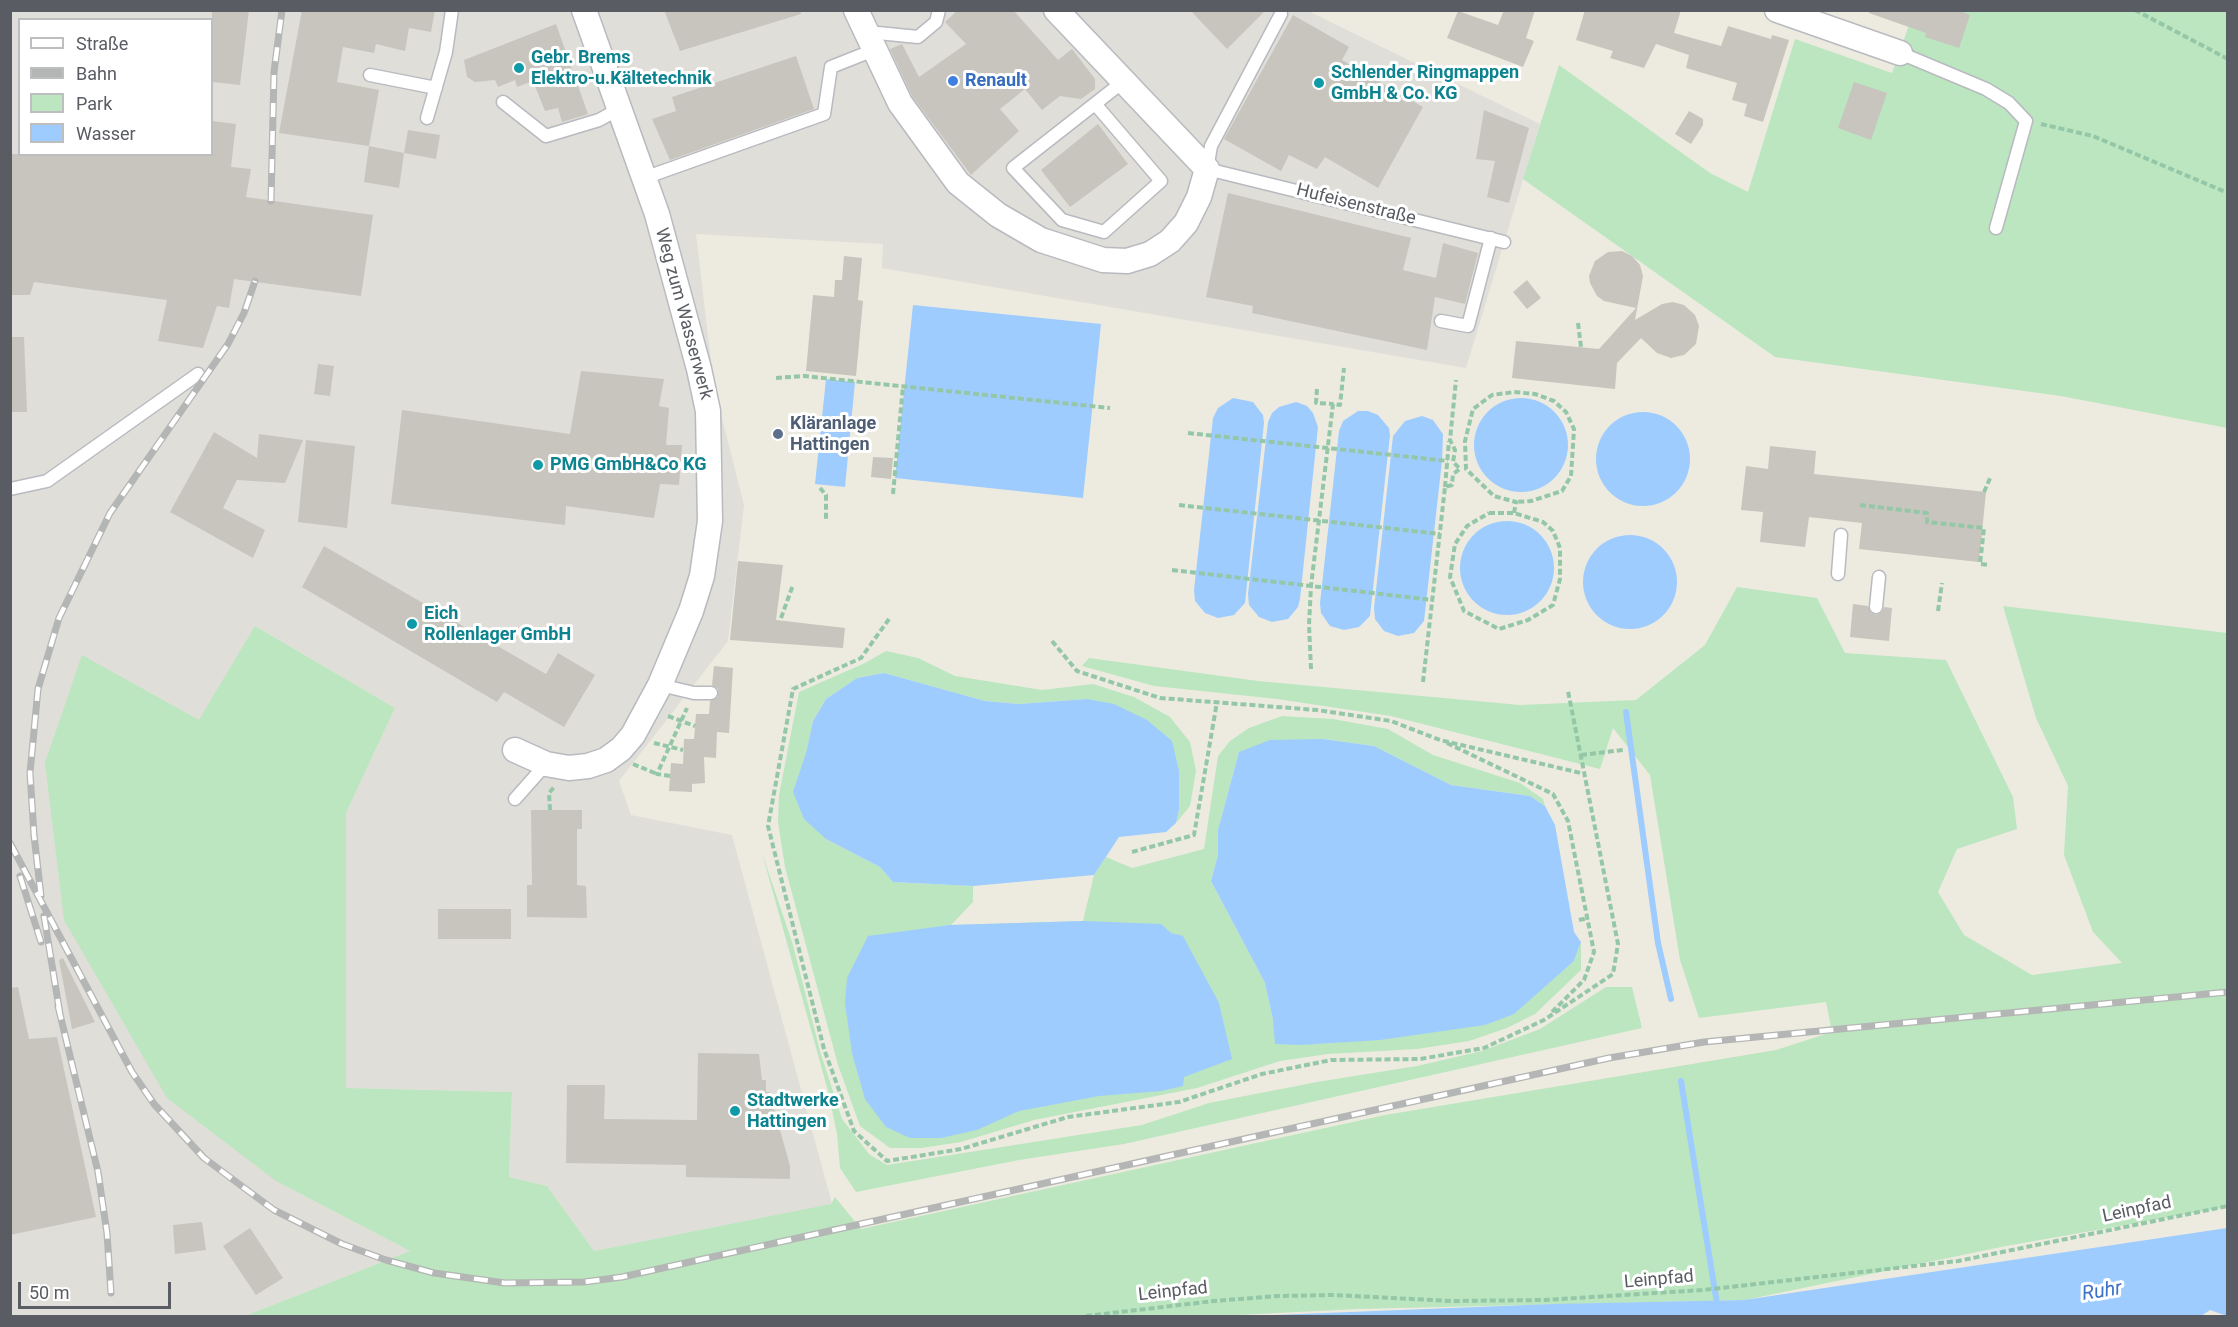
<!DOCTYPE html>
<html>
<head>
<meta charset="utf-8">
<style>
	body { margin:0 }
	#map { position:relative; width:2238px; height:1327px; overflow:hidden; background:#edebe0; font-family:Roboto,sans-serif }
	canvas { display:block }
	.frame { position:absolute; inset:0; border:12px solid #595c62; pointer-events:none }
	.legend { position:absolute; left:18px; top:18px; width:195px; height:138px; box-sizing:border-box; background:#fff; border:2px solid #bdbec0; margin:0; padding:8px 10px; list-style:none; font-size:18px; color:#595c62 }
	.legend li { display:flex; align-items:center; gap:12px; height:30px }
	.legend b { width:30px; border:2px solid #bdbec0 }
	.scale { position:absolute; left:18px; top:1282px; width:153px; height:27px; box-sizing:border-box; border:3px solid #595c62; border-top:0; padding-left:8px; font-size:18px; line-height:21px; white-space:nowrap; color:#595c62; -webkit-text-stroke:4px #fff; paint-order:stroke }
</style>
</head>
<body>
<div id="map">
<canvas width="2238" height="1327"></canvas>
<div class="frame"></div>
<ul class="legend">
<li><b style="height:8px;background:#fff"></b>Straße</li>
<li><b style="height:8px;background:#b4b5b5"></b>Bahn</li>
<li><b style="height:16px;background:#bbe6bf"></b>Park</li>
<li><b style="height:16px;background:#9eccff"></b>Wasser</li>
</ul>
<div class="scale">50 m</div>
</div>
<script>
const ctx = document.querySelector('canvas').getContext('2d');
ctx.lineJoin = 'round';
function fill(path, color) {
  ctx.fillStyle = color;
  ctx.fill(path, 'evenodd');
}
function shape(rows) {
  const path = new Path2D();
  for (const r of rows) {
    if (r.length === 3) {
      path.moveTo(r[0] + r[2], r[1]);
      path.arc(r[0], r[1], r[2], 0, 2 * Math.PI);
      continue;
    }
    path.moveTo(r[0], r[1]);
    for (let i = 2; i < r.length; i += 2) path.lineTo(r[i], r[i + 1]);
  }
  return path;
}
function stroke(path, color, width, dash) {
  ctx.strokeStyle = color;
  ctx.lineWidth = width;
  ctx.lineCap = dash ? 'butt' : 'round';
  ctx.setLineDash(dash || []);
  ctx.stroke(path);
}
function write(font, color, halo, rows, align = 'center') {
  ctx.font = font + ' Roboto,sans-serif';
  ctx.lineWidth = 6;
  ctx.setLineDash([]);
  ctx.textBaseline = 'middle';
  ctx.strokeStyle = halo;
  ctx.fillStyle = color;
  for (const [text, x, y, turn = 0] of rows) {
    ctx.save();
    ctx.translate(x, y);
    ctx.rotate((+turn || 0) * Math.PI / 180);
    ctx.textAlign = isNaN(turn) ? turn : align;
    if (halo) ctx.strokeText(text, 0, 0);
    ctx.fillText(text, 0, 0);
    ctx.restore();
  }
}
fill(shape([
	[10,11,1308,11,1540,124,1466,368,882,268,883,244,696,234,714,387,744,505,728,641,619,781,631,815,732,835,832,1204,594,1251,547,1186,509,1177,512,1092,346,1088,346,813,395,708,255,626,276,1181,410,1251,245,1316,11,1316],
	[20,20,212,20,212,154,20,154]
]), '#e0ded8');
fill(shape([
	[1914,11,2227,11,2227,428,2061,396,1775,357,1523,179,1559,65,1710,173,1748,192,1795,39,1892,73],
	[1737,587,1817,598,1845,653,1946,660,2013,797,2017,829,1957,849,1938,892,1964,935,2032,975,2122,963,2093,932,2064,855,2068,786,2036,718,2003,606,2227,633,2227,1207,2006,1246,1745,1300,1357,1309,1217,1316,245,1316,410,1251,276,1181,167,1098,64,920,45,763,82,655,199,720,255,626,395,708,346,813,346,1088,512,1092,509,1177,547,1186,594,1251,831,1204,835,1197,861,1229,1385,1115,1776,1050,1832,1032,1826,1002,1699,1018,1680,960,1650,775,1613,728,1600,769,1391,716,1277,699,1154,686,1082,666,1089,658,1258,681,1520,705,1636,700,1705,645],
	[886,651,918,658,955,676,1042,690,1093,684,1134,697,1170,717,1190,742,1196,771,1190,806,1176,823,1179,810,1087,699,1019,704,985,701,884,673,857,678,826,699,813,721,806,753,826,839,880,867,893,882,973,886,973,902,951,925,1083,921,1094,875,1106,857,1132,868,1204,849,1218,756,1230,741,1249,728,1282,716,1333,719,1388,729,1433,755,1520,783,1543,799,1545,806,1530,796,1451,785,1374,746,1323,739,1239,752,1218,830,1218,855,1211,881,1265,983,1273,1020,1514,1013,1574,961,1581,942,1581,970,1535,1014,1507,1028,1469,1041,1417,1049,1328,1054,1280,1061,1197,1088,1034,1120,961,1142,921,1148,890,1148,860,1126,838,1065,785,867,778,822,779,795,799,692,865,663],
	[762,853,793,945,820,1051,842,1119,869,1154,887,1165,1142,1125,1209,1103,1317,1082,1417,1066,1482,1051,1540,1029,1606,987,1632,987,1642,1028,1124,1144,1019,1160,856,1192,840,1168,837,1134,828,1091]
]), '#bbe6bf');
fill(shape([
	[913,305,1101,324,1083,498,895,478],
	[826,379,855,382,845,487,815,484],
	[1521,445,47],
	[1233,398,1253,402,1263,415,1264,423,1245,603,1234,615,1218,618,1205,613,1195,601,1194,590,1213,418,1218,408],
	[1296,402,1307,406,1313,413,1318,427,1300,599,1298,607,1288,619,1272,622,1259,617,1249,605,1248,594,1268,422,1272,413,1279,407],
	[1358,411,1368,411,1378,415,1389,428,1390,435,1370,616,1359,627,1344,630,1330,626,1321,613,1320,603,1339,431,1343,421],
	[1643,459,47],
	[1422,416,1433,420,1443,434,1442,461,1424,621,1414,633,1398,636,1384,631,1375,619,1374,608,1393,436,1405,421],
	[1507,568,47],
	[1630,582,47],
	[884,673,985,701,1019,704,1087,699,1114,704,1147,720,1172,741,1179,771,1179,810,1176,823,1166,832,1119,837,1094,875,973,886,893,882,880,867,826,839,804,819,793,792,806,753,813,721,826,699,857,678],
	[1323,739,1374,746,1451,785,1530,796,1545,806,1555,825,1574,932,1581,942,1574,961,1514,1014,1485,1025,1380,1040,1299,1045,1275,1044,1273,1020,1265,983,1211,881,1218,855,1218,830,1239,752,1270,740],
	[1083,921,1161,924,1171,933,1183,936,1219,1003,1232,1059,1184,1077,1183,1086,1161,1091,1099,1096,1019,1111,977,1130,941,1138,910,1138,886,1127,865,1099,852,1053,845,1003,847,978,868,936,950,925],
	[2227,1228,2227,1316,2210,1310,2201,1316,1249,1316,1553,1304,1744,1300]
]), '#9eccff');
stroke(shape([
	[1626,712,1658,943,1671,999],
	[1681,1081,1719,1316]
]), '#9eccff', 6);
fill(shape([
	[212,10,249,10,240,85,212,82],
	[302,10,435,10,431,32,409,28,405,51,376,44,374,53,343,47,337,82,379,90,369,146,279,133],
	[664,10,800,10,801,14,680,51],
	[958,10,1013,10,1058,60,1072,49,1095,79,1095,89,1081,99,1060,96,1042,110,1025,89,1000,109,1019,131,971,175,912,96,890,49,902,44,919,77,966,44,945,22],
	[1190,10,1266,10,1227,49],
	[1504,10,1535,10,1526,38,1534,41,1523,67,1447,38,1458,11,1498,25],
	[1585,10,1681,10,1674,33,1721,46,1728,26,1771,39,1772,35,1789,40,1763,122,1744,116,1747,104,1732,100,1737,83,1686,68,1689,55,1656,44,1644,68,1610,58,1613,51,1576,40],
	[1869,10,1958,10,1970,15,1959,48,1925,37,1926,33,1869,13],
	[1293,15,1349,47,1342,60,1423,107,1378,188,1325,157,1317,169,1289,155,1281,171,1224,139],
	[556,24,588,114,562,122,558,108,545,111,533,81,517,87,515,80,498,87,495,80,475,82,467,77,464,60],
	[796,56,814,109,670,160,652,119,676,111,672,97],
	[1854,82,1887,93,1871,140,1838,128],
	[1484,110,1529,128,1509,203,1487,197,1495,161,1476,159],
	[1689,111,1703,119,1703,125,1691,144,1675,134],
	[212,121,236,124,231,167,251,169,246,197,373,215,361,296,234,279,229,308,217,306,203,348,158,341,167,300,34,282,30,295,10,295,10,154,212,154],
	[1098,124,1128,164,1070,207,1041,170],
	[408,130,440,135,436,159,404,153],
	[369,146,404,153,399,188,364,182],
	[1228,193,1411,238,1403,270,1436,278,1443,243,1478,253,1465,304,1435,297,1427,350,1252,313,1253,306,1206,297],
	[1622,251,1632,256,1640,265,1643,276,1635,320,1662,304,1673,302,1684,305,1695,315,1699,326,1696,344,1684,355,1671,358,1657,353,1641,338,1617,363,1615,389,1512,378,1516,341,1599,349,1636,308,1604,301,1597,296,1590,283,1589,276,1595,261,1608,252],
	[844,256,862,258,858,300,863,301,856,376,806,371,813,295,834,297,835,280,842,280],
	[1527,280,1541,298,1527,309,1513,292],
	[10,337,24,337,27,412,10,412],
	[318,364,334,366,330,396,314,394],
	[581,371,664,379,659,406,669,408,666,445,682,445,679,485,660,484,654,518,566,506,565,525,391,504,402,410,570,434],
	[214,432,257,458,259,434,303,440,285,483,237,480,223,508,265,530,253,558,170,512],
	[306,440,355,446,347,528,298,522],
	[1770,446,1816,451,1814,474,1986,492,1979,562,1859,549,1862,523,1809,517,1805,547,1760,542,1763,512,1741,510,1746,466,1768,469],
	[873,457,893,458,891,479,871,477],
	[324,546,546,674,558,653,595,675,564,727,504,692,497,702,302,587],
	[738,561,783,565,776,620,845,628,843,648,730,640],
	[1853,604,1868,606,1871,613,1876,615,1882,612,1884,607,1892,608,1889,641,1850,637],
	[714,666,733,668,729,733,717,732,716,758,704,757,705,783,692,784,692,792,669,791,671,763,683,764,684,739,694,739,696,714,709,714,710,701,718,697,718,689,712,685],
	[531,810,582,810,582,829,577,829,577,885,586,886,587,918,527,917,527,885,532,885],
	[438,909,511,909,511,939,438,939],
	[63,958,95,1022,72,1029,59,960],
	[18,987,29,1039,57,1037,96,1217,10,1235,10,988],
	[698,1053,759,1054,762,1080,766,1080,766,1092,770,1092,769,1105,773,1105,790,1166,790,1179,686,1177,686,1165,566,1163,567,1085,605,1085,604,1119,697,1120],
	[202,1222,206,1250,175,1254,173,1225],
	[250,1228,283,1278,256,1295,223,1246]
]), '#c7c5bd');
const service = shape([
	[1281,14,1211,146,1207,169,1504,242],
	[868,38,878,33,918,37,936,22,939,10],
	[1900,53,1986,89,2009,103,2026,121,1996,228],
	[370,75,436,88],
	[503,102,546,136,599,120,619,109],
	[1096,105,1161,181,1104,232,1062,220,1013,168,1124,81],
	[427,118,446,52,452,10],
	[644,178,824,114,831,67,874,50],
	[1441,321,1468,326,1491,238],
	[10,489,47,481,198,374],
	[1838,574,1841,535],
	[1876,607,1879,577],
	[660,685,694,693,711,693],
	[515,799,546,764]
]);
const minor = shape([
	[856,10,900,103,958,183,998,215,1041,240,1103,260,1127,261,1150,254,1170,241,1186,223,1199,197,1207,169,1056,10],
	[1777,10,1900,53],
	[515,750,546,764,569,768,588,766,606,760,621,749,633,735,660,685,691,611,702,576,710,521,708,411,699,369,657,214,584,10]
]);
stroke(service, '#b8bac0', 15);
stroke(minor, '#b8bac0', 27);
stroke(shape([
	[2135,10,2228,59],
	[2041,124,2093,136,2228,193],
	[1578,323,1581,347],
	[776,378,804,376,1110,408],
	[1317,389,1316,403,1333,404],
	[1188,433,1448,461],
	[1445,487,1449,441],
	[820,488,826,495,826,520],
	[1984,492,1991,476],
	[893,494,903,386],
	[1179,505,1440,534],
	[1860,505,1927,513,1927,522,1984,528,1980,564,1990,565],
	[1489,513,1514,513,1543,522,1553,531,1560,548,1560,579,1553,605,1528,620,1499,629,1464,611,1450,577,1455,544,1467,526,1489,513],
	[1514,513,1516,502,1494,496,1466,469,1465,441,1473,409,1492,395,1514,392,1535,394,1554,401,1566,412,1574,429,1571,476,1562,491,1531,501,1516,502],
	[1172,570,1433,600],
	[1938,611,1942,583],
	[781,618,793,585],
	[889,619,861,658,793,689,768,826,824,1049,854,1131,887,1161,961,1149,1068,1117,1179,1102,1262,1074,1331,1060,1420,1059,1484,1048,1544,1020,1613,974,1618,944,1568,691],
	[1052,641,1077,671,1160,698,1317,710,1391,721,1440,740,1585,774],
	[1311,669,1309,625,1311,586,1333,404,1340,405,1344,368],
	[1423,682,1445,487,1452,485,1453,474,1460,469,1453,462,1455,450,1450,440,1456,380],
	[668,716,695,726],
	[654,743,683,750],
	[1447,743,1553,794,1568,821,1594,952,1584,980,1551,1013],
	[1581,755,1623,750],
	[633,764,657,774],
	[670,776,657,774,687,708],
	[550,810,549,793,555,786],
	[1132,852,1194,835,1217,702],
	[1579,920,1588,918],
	[1086,1316,1214,1301,1278,1296,1334,1295,1451,1301,1545,1300,1703,1290,1958,1261,2228,1206]
]), '#94c7a7', 4, [6, 3]);
stroke(service, '#fff', 12);
stroke(minor, '#fff', 24);
const rail = shape([
	[271,201,274,72,282,10],
	[10,843,132,1072,154,1104,204,1158,274,1210,342,1244,386,1260,434,1273,505,1283,584,1282,622,1277,1609,1058,1704,1042,2228,992],
	[20,876,41,942],
	[41,896,34,835,30,773,38,689,59,618,110,513,228,344,244,313,255,281],
	[44,916,60,1014],
	[58,1006,98,1172,107,1233,111,1293]
]);
stroke(rail, '#b4b5b5', 7);
stroke(rail, '#fff', 4.5, [14]);
for (const [x, y, r, color] of [
	[519,68,6,"#0f9aa8"],
	[953,81,6,"#3f7fe0"],
	[1319,83,6,"#0f9aa8"],
	[778,434,6,"#5c6f8a"],
	[538,465,6,"#0f9aa8"],
	[412,624,6,"#0f9aa8"],
	[735,1111,6,"#0f9aa8"]
]) {
  const dot = new Path2D();
  dot.arc(x, y, r, 0, 2 * Math.PI);
  ctx.fillStyle = color;
  ctx.fill(dot);
  stroke(dot, '#fff', 2);
}
write('bold 18px', '#0d838f', '#fff', [
	["Gebr. Brems",531,58],
	["Elektro-u.Kältetechnik",531,79],
	["Schlender Ringmappen",1331,73],
	["GmbH & Co. KG",1331,94],
	["PMG GmbH&Co KG",550,465],
	["Eich",424,614],
	["Rollenlager GmbH",424,635],
	["Stadtwerke",747,1101],
	["Hattingen",747,1122]
], 'left');
write('bold 18px', '#366cbe', '#fff', [
	["Renault",965,81]
], 'left');
write('18px', '#595c62', '#fff', [
	["Hufeisenstraße",1356,205,14],
	["Weg zum Wasserwerk",683,314,75],
	["Leinpfad",2137,1210,-12],
	["Leinpfad",1659,1280,-5],
	["Leinpfad",1173,1292,-6]
]);
write('bold 18px', '#4e5e75', '#fff', [
	["Kläranlage",790,424],
	["Hattingen",790,445]
], 'left');
write('italic 20px', '#3d73c6', '#fff', [
	["Ruhr",2102,1292,-9]
]);
</script>
</body>
</html>
